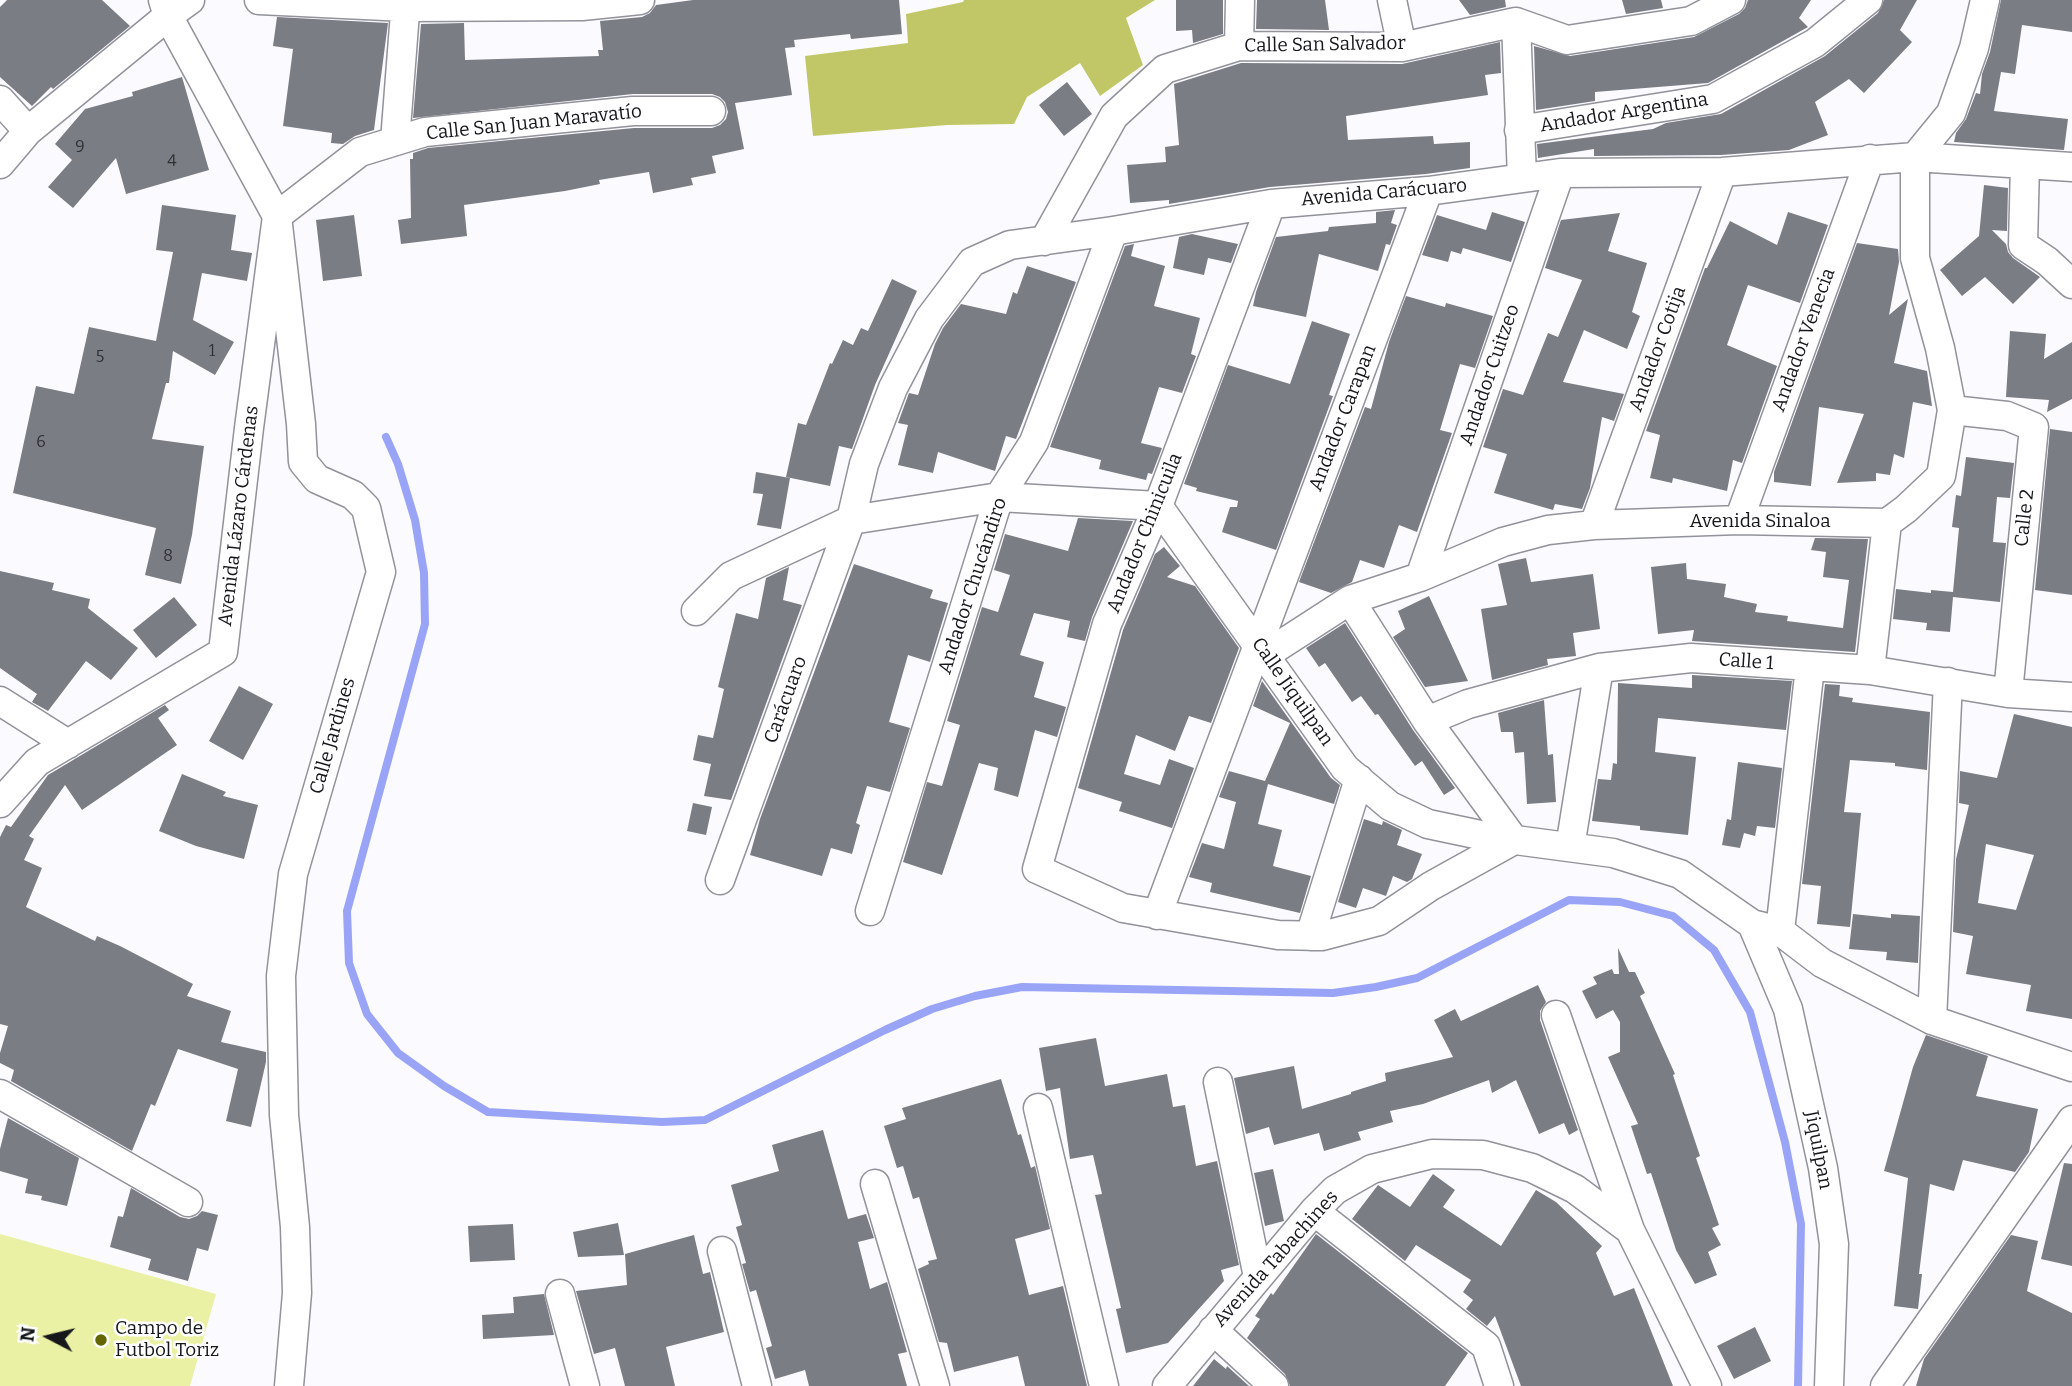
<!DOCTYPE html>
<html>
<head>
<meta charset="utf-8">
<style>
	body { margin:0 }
	#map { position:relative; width:2072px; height:1386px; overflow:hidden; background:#fbfbff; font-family:Bitter,serif }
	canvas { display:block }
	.north { position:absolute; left:14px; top:1302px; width:70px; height:70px; -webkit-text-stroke:5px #fff; paint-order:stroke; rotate:277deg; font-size:19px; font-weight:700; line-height:28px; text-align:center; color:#16171a }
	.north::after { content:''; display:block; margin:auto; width:24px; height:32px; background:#16171a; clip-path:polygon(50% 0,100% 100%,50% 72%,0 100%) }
</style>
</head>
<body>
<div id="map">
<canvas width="2072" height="1386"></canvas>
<div class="north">N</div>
</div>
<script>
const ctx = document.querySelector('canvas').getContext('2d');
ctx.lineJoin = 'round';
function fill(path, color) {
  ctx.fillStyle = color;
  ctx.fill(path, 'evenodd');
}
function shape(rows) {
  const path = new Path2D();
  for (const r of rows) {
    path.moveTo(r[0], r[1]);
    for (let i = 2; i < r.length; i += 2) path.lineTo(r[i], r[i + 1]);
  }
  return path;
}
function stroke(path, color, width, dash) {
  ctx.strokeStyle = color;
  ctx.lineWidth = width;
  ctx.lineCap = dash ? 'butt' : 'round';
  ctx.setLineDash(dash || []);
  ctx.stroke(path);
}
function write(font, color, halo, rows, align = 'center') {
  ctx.font = font + ' Bitter,serif';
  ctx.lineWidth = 5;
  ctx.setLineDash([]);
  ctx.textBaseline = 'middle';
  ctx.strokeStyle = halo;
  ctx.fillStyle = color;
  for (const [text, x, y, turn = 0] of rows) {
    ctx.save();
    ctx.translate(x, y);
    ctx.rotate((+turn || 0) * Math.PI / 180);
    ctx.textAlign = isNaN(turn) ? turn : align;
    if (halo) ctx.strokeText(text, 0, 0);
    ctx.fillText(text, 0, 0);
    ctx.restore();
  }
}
fill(shape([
	[0,1234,216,1294,190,1386,0,1386]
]), '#eaf0a4');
fill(shape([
	[964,0,1155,0,1126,18,1143,65,1100,96,1080,63,1027,97,1014,124,947,125,813,136,805,56,908,43,906,14,963,2]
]), '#c1c767');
stroke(shape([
	[386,437,398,464,415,520,424,573,425,624,347,911,349,963,367,1014,398,1053,444,1086,488,1112,662,1122,705,1120,885,1030,932,1009,975,996,1022,987,1333,993,1376,987,1417,978,1569,900,1620,902,1673,916,1714,950,1750,1012,1785,1142,1801,1224,1798,1386]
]), '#9aa4f7', 8);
fill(shape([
	[7,0,102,0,130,26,53,89,51,87,32,106,0,77,0,7],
	[693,0,899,0,902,34,851,39,850,34,794,40,795,47,785,48,792,95,735,103,744,149,712,156,716,173,691,178,693,185,653,193,649,172,599,180,600,184,565,191,464,205,467,236,401,244,398,220,411,218,410,159,413,159,413,153,428,148,634,128,712,128,720,125,726,119,728,112,725,102,720,97,712,94,633,94,413,118,421,24,464,23,465,60,599,56,598,50,603,50,600,21,642,17,650,13,656,5],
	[1176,0,1223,0,1223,34,1193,43,1192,30,1176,31],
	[1257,0,1325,0,1329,30,1256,29],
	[1459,0,1505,0,1506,7,1470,15],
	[1622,0,1661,0,1663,8,1626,14],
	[1748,0,1811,0,1799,18,1808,27,1708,83,1595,92,1595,101,1536,110,1534,46,1570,56,1694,37,1739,14,1745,8],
	[1884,0,1917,0,1900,30,1912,42,1864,93,1849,79,1815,102,1828,135,1789,150,1721,155,1594,156,1594,149,1538,158,1537,144,1653,129,1666,123,1721,114,1825,56,1878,13],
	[2001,0,2072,0,2072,32,2022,25,2015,74,2001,72,1994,111,2068,119,2064,150,1954,142,1956,133,1966,119,1976,93,1980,94,1982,74,1990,52],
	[277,17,388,23,374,130,355,136,343,144,331,143,332,133,283,126,293,49,273,46],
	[1500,42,1501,73,1485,75,1488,95,1346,116,1348,140,1433,136,1434,144,1470,142,1470,168,1426,174,1270,187,1169,204,1169,200,1130,203,1127,165,1166,162,1165,147,1179,145,1174,84,1241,63,1402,64],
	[182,77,209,170,126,194,116,158,73,208,48,187,72,160,55,144,85,109,133,96,132,92],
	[1067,82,1092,114,1064,136,1039,105],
	[1984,185,2008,188,2007,231,1992,230,2006,244,2008,252,2013,258,2040,277,2013,304,1985,277,1962,296,1940,270,1979,236],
	[162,205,236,215,231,250,252,253,247,281,202,273,193,320,234,342,215,375,173,351,169,383,166,383,152,439,204,446,192,535,181,584,145,575,156,528,13,493,36,386,74,394,89,327,156,341,173,252,156,250],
	[1395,210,1391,223,1397,225,1390,245,1386,244,1378,271,1319,254,1306,317,1253,306,1256,292,1276,237,1328,231,1329,227,1376,223,1376,212],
	[1492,212,1525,222,1511,262,1463,248,1461,254,1451,251,1448,262,1422,255,1437,215,1486,230],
	[1788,212,1828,225,1800,303,1748,285,1727,345,1777,366,1742,463,1733,460,1727,491,1673,478,1672,483,1650,478,1660,435,1646,431,1705,268,1707,268,1730,221,1777,245],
	[1620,213,1608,251,1647,263,1632,312,1640,316,1627,349,1584,330,1563,382,1624,394,1614,421,1602,417,1590,488,1582,509,1555,504,1553,510,1494,493,1507,454,1483,447,1503,389,1523,395,1548,333,1558,337,1582,280,1545,268,1561,220],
	[354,215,362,276,323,281,316,220],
	[1192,234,1238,244,1231,263,1208,258,1204,275,1173,268,1179,237],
	[1857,243,1898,249,1899,262,1889,315,1908,299,1894,363,1927,371,1932,406,1913,402,1904,458,1894,454,1890,475,1876,473,1876,481,1837,483,1864,414,1819,407,1811,486,1774,482,1774,472],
	[1134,244,1131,256,1165,266,1154,306,1200,318,1191,354,1196,356,1182,393,1159,387,1153,406,1141,443,1162,448,1152,474,1148,473,1146,480,1099,469,1101,460,1050,447,1125,246],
	[1027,266,1076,282,1016,439,1006,436,995,471,938,452,933,473,898,465,908,425,898,423,909,393,918,395,935,344,943,328,961,304,1006,314,1013,292,1017,294],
	[892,279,917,291,875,385,852,449,839,446,830,486,786,477,798,423,806,425,830,363,832,364,843,340,853,345,861,328,868,331],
	[1406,296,1445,307,1446,303,1493,316,1475,368,1460,364,1440,430,1452,433,1417,532,1399,525,1384,568,1360,560,1352,582,1331,593,1299,582,1365,407,1371,409,1389,342],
	[1312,321,1350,334,1329,395,1333,396,1276,550,1222,532,1230,507,1237,507,1238,501,1196,491,1197,488,1184,484,1228,365,1290,384],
	[2010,331,2046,334,2044,359,2072,342,2072,399,2047,412,2049,400,2006,397],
	[2050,429,2072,432,2072,595,2035,590],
	[1966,457,2014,463,2010,498,1997,497,1993,542,2006,543,2000,602,1953,597,1950,632,1926,630,1927,623,1893,619,1896,589,1931,593,1931,590,1953,592,1959,528,1952,527,1956,495,1961,496],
	[756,472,790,478,781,529,757,525,763,494,753,493],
	[1078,518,1133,521,1092,617,1085,641,1067,637,1070,621,1034,613,1020,655,1044,662,1034,697,1066,707,1057,737,1035,730,1018,797,994,790,998,768,979,763,942,875,903,862,927,782,942,786,960,725,947,721,982,607,998,612,1010,575,994,570,1005,534,1068,551],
	[1815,538,1868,539,1855,652,1692,641,1694,630,1658,634,1651,567,1686,563,1687,579,1726,584,1724,597,1757,604,1755,612,1788,616,1787,621,1843,628,1849,580,1823,577,1826,552,1811,550],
	[1164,547,1180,566,1167,577,1195,586,1239,648,1211,723,1189,716,1175,751,1136,735,1124,774,1160,785,1169,759,1194,768,1172,828,1119,811,1122,802,1078,788,1123,630,1155,554],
	[1526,558,1531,582,1593,574,1600,629,1573,633,1576,656,1547,659,1548,665,1492,680,1481,609,1507,605,1498,564],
	[854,564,933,590,930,598,948,603,930,662,908,655,889,722,910,728,890,792,867,786,856,823,860,825,852,854,831,848,822,876,750,855,760,819],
	[789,567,783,600,802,605,731,800,704,796,711,764,693,760,698,735,713,738,724,689,718,687,736,613,758,619,766,578],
	[0,571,54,583,52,590,90,599,88,608,138,648,111,680,86,661,48,711,32,702,37,694,0,668],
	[1429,596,1468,681,1425,687,1393,637,1405,629,1398,611],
	[174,597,197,625,156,658,133,630],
	[1345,623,1413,730,1455,788,1444,795,1422,761,1415,766,1378,714,1375,715,1361,696,1352,702,1325,663,1319,667,1306,648],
	[1692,675,1792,681,1786,730,1658,718,1655,752,1696,757,1688,835,1640,830,1640,826,1592,821,1598,779,1611,780,1613,763,1617,764,1618,683,1692,688],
	[1262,681,1331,778,1340,785,1334,804,1268,784,1258,824,1282,830,1273,866,1311,876,1300,913,1210,892,1212,883,1189,877,1202,843,1224,849,1236,802,1219,797,1229,771,1265,781,1290,723,1253,706],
	[1825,684,1840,685,1839,696,1853,698,1852,702,1930,712,1927,770,1895,766,1895,763,1850,760,1844,812,1861,813,1850,927,1817,924,1821,886,1802,884],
	[239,686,273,704,243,760,209,741],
	[1544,700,1548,755,1553,754,1556,802,1527,804,1524,752,1515,753,1513,732,1501,732,1498,713],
	[165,705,169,710,158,718,177,745,82,810,65,785,29,836,34,839,24,860,42,868,26,907,95,941,97,936,120,946,193,984,187,996,231,1011,221,1042,266,1052,266,1062,251,1127,226,1121,238,1069,178,1049,155,1106,151,1104,132,1151,11,1081,14,1070,0,1063,0,1053,8,1026,0,1024,0,837,6,825,11,827,48,775],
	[2014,714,2072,727,2072,1019,2026,1011,2031,985,1966,974,1973,936,1953,932,1956,859,1969,805,1959,803,1960,771,1997,778],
	[1986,844,2034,855,2016,910,1978,903],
	[1738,762,1782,768,1775,828,1757,826,1755,836,1744,833,1740,848,1722,845,1727,819,1731,820],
	[182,774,226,792,223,796,258,805,244,859,196,846,159,831],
	[693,803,712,807,706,835,687,831],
	[1364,819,1382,825,1383,821,1402,830,1397,845,1422,854,1412,879,1407,882,1393,876,1386,896,1363,888,1356,908,1338,902],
	[1853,914,1891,918,1891,914,1920,916,1918,963,1886,960,1887,952,1849,949],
	[1618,948,1629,972,1635,972,1645,993,1640,996,1675,1074,1673,1075,1700,1156,1696,1158,1719,1225,1712,1228,1721,1245,1708,1252,1717,1275,1695,1284,1676,1250,1651,1173,1647,1174,1631,1126,1638,1124,1608,1057,1620,1052,1620,1022,1613,1010,1596,1019,1582,991,1597,984,1593,977,1612,969,1614,974,1619,974],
	[1538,985,1546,1002,1540,1011,1540,1020,1578,1130,1569,1135,1564,1123,1539,1134,1516,1080,1492,1093,1489,1080,1423,1104,1390,1111,1393,1122,1358,1132,1361,1140,1324,1151,1319,1133,1274,1145,1269,1127,1246,1134,1234,1078,1294,1066,1302,1109,1351,1094,1351,1092,1386,1081,1385,1073,1453,1057,1434,1020,1455,1009,1461,1021],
	[1926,1035,1988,1056,1976,1096,2038,1109,2029,1152,2015,1172,1963,1160,1954,1191,1930,1184,1919,1274,1922,1274,1918,1309,1894,1306,1908,1178,1884,1171,1913,1067],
	[1096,1038,1105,1086,1167,1074,1173,1107,1185,1105,1196,1166,1217,1161,1239,1265,1221,1270,1224,1281,1168,1343,1126,1353,1116,1309,1121,1308,1095,1195,1102,1194,1093,1155,1070,1159,1060,1088,1046,1091,1039,1048],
	[1001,1079,1018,1135,1021,1134,1031,1168,1035,1166,1050,1229,1015,1239,1029,1295,1063,1286,1087,1386,1025,1386,1018,1356,954,1372,947,1343,939,1342,918,1269,929,1264,928,1261,937,1259,919,1197,913,1199,903,1166,897,1168,884,1126,906,1119,902,1108],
	[8,1118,79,1158,67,1206,41,1200,42,1196,25,1193,28,1179,0,1171,0,1149],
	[823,1130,848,1219,866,1214,874,1238,858,1242,870,1289,887,1282,907,1352,898,1354,907,1386,809,1386,805,1370,775,1379,766,1348,772,1346,756,1290,750,1292,742,1264,746,1263,736,1227,742,1225,731,1185,779,1171,772,1145],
	[2064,1163,2072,1164,2072,1266,2041,1259],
	[1273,1169,1284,1221,1265,1226,1254,1173],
	[1433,1174,1455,1190,1443,1207,1501,1246,1536,1190,1556,1202,1602,1246,1596,1253,1614,1296,1634,1288,1673,1386,1521,1386,1495,1316,1487,1326,1466,1309,1473,1300,1463,1292,1471,1280,1416,1245,1405,1261,1352,1219,1378,1185,1410,1207],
	[131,1188,180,1217,189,1219,197,1216,202,1211,218,1215,208,1251,197,1248,188,1281,148,1270,151,1259,110,1247,118,1216,123,1217],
	[618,1223,624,1255,578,1257,573,1232],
	[513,1224,515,1260,470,1262,468,1226],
	[1316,1234,1468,1353,1445,1386,1290,1386,1285,1374,1247,1338,1260,1319,1255,1316,1271,1293,1273,1295],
	[694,1235,703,1274,710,1272,724,1332,666,1347,675,1386,625,1386,615,1348,594,1354,576,1291,627,1285,625,1254],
	[2011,1235,2038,1241,2027,1291,2072,1313,2072,1386,1916,1386,1924,1359],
	[544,1294,554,1335,483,1339,482,1315,514,1313,513,1297],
	[1755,1327,1771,1361,1734,1379,1717,1346],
	[1214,1359,1226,1369,1227,1366,1249,1386,1193,1386]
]), '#7b7d84');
const minor = shape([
	[163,0,168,16,277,216,301,424,303,462,317,479,353,495,366,508,381,572,293,874,281,976,284,1115,295,1227,297,1293,289,1386],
	[259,0,406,7,582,6,640,0],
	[1392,0,1402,47],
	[1516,22,1522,178],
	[1239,46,1240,0],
	[0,100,28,131],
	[1519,130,1713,99,1815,43,1868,0],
	[395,141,406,0],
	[1915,157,1951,113,1974,48,1985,0],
	[0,164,28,131,168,16,190,0],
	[2025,164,2023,245,2047,261,2072,284],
	[1271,204,1158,506,1107,624,1037,869,1123,908,1278,935,1322,936,1379,921,1431,886,1514,840,1427,721,1350,600],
	[1044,241,1114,116,1165,69,1239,46,1402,47,1516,22,1567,40,1691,21,1731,0],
	[1952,410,2007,416,2034,427,2008,693],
	[1739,520,1870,159],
	[1594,525,1722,172],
	[1420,577,1560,173],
	[696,611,731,576,851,520,999,497,1158,506,1345,768,1390,806,1428,824,1485,836,1613,853,1680,874,1752,924,1780,931,1822,963,1932,1020,2072,1067],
	[1265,655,1350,600,1420,577,1503,542,1548,530,1594,525,1739,520,1887,523,1906,509,1941,476,1952,410,1940,348,1915,258,1915,157],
	[1870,670,1887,523],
	[0,701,68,744],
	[1427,721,1468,704,1599,668,1691,658,1870,670,2008,693,2072,697],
	[0,803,37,762,223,652,249,428,277,216,360,152,425,132,633,111,711,111],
	[1570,847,1599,668],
	[720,880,851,520,864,464,893,388,929,319,972,262,1010,245,1113,231,1271,204,1428,191,1560,173,1722,172,1915,157,2072,167],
	[870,911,999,497,1034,442,1113,231],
	[1157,915,1428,191],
	[1752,924,1788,1009,1823,1168,1834,1244,1829,1386],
	[1780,931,1810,667],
	[1310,936,1359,779],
	[1556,1015,1630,1230],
	[1932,1020,1948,682],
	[1218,1082,1258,1277],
	[0,1094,188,1202],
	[1038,1108,1104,1386],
	[875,1184,935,1386],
	[1314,1211,1486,1346,1499,1386],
	[722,1251,757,1386],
	[560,1294,585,1386],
	[1213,1330,1274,1386],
	[1167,1386,1314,1211,1335,1190,1372,1169,1432,1154,1483,1155,1532,1168,1575,1189,1630,1230,1707,1386],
	[1885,1386,2072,1120]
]);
stroke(minor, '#91929a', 31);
stroke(minor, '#fff', 28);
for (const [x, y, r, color] of [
	[101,1340,7,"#636601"]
]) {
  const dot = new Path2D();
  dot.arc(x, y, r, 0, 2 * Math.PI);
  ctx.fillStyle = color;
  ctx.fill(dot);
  stroke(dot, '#fff', 2.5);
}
write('16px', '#2f3034', null, [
	["9",80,148],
	["4",172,162],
	["1",212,352],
	["5",100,358],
	["6",41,443],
	["8",168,557]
]);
write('19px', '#16171a', '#fff', [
	["Calle San Salvador",1325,45,-1],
	["Andador Argentina",1624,113,-9],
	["Calle San Juan Maravatío",534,123,-6],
	["Avenida Carácuaro",1384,193,-5],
	["Andador Venecia",1804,340,-70],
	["Andador Cotija",1658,349,-70],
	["Andador Cuitzeo",1490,375,-71],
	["Andador Carapan",1343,418,-69],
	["Avenida Lázaro Cárdenas",239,516,-83],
	["Calle 2",2025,518,-84],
	["Avenida Sinaloa",1760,522],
	["Andador Chinicuila",1145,533,-68],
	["Andador Chucándiro",973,586,-72],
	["Calle 1",1746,662,4],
	["Calle Jiquilpan",1292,692,55],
	["Carácuaro",786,700,-70],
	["Calle Jardines",333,736,-74],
	["Jiquilpan",1818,1150,79],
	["Avenida Tabachines",1276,1259,-48]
]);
write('19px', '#16171a', '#fff', [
	["Campo de",115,1329],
	["Futbol Toriz",115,1351]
], 'left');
</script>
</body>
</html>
